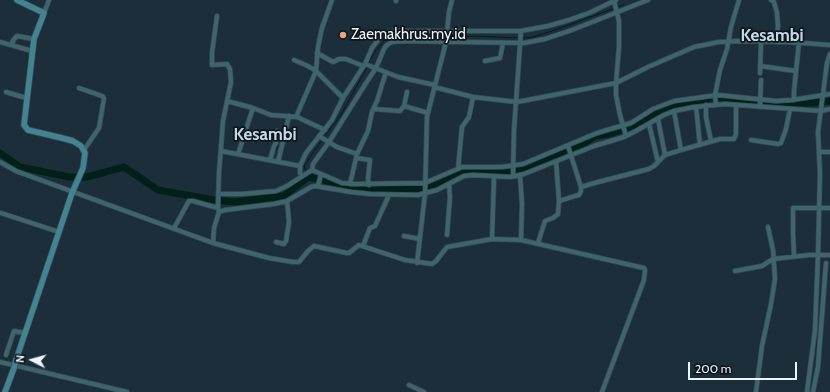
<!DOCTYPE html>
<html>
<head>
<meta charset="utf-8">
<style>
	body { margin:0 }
	#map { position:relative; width:830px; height:392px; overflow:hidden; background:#1d2e3b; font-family:Cabin,sans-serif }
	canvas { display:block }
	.north { position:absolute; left:12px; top:340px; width:40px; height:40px; -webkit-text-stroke:3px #0e151b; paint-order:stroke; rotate:276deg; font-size:11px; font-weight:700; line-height:16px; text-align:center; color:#ebf6ff }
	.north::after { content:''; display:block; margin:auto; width:14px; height:18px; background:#ebf6ff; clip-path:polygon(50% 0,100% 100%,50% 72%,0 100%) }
	.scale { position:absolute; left:688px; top:362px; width:109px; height:18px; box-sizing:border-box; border:2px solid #ebf6ff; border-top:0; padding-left:5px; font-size:12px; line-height:14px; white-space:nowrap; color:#ebf6ff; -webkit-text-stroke:3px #0e151b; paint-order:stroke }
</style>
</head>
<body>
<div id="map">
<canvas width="830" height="392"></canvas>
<div class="north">N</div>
<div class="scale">200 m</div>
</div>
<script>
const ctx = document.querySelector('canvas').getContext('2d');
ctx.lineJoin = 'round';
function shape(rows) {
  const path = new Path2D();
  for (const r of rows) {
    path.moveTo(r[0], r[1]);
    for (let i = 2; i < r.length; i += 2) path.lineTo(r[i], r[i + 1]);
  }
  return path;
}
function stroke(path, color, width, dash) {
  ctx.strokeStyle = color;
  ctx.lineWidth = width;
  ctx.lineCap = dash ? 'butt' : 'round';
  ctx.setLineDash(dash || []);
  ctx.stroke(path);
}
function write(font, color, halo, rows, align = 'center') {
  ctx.font = font + ' Cabin,sans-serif';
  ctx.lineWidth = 3.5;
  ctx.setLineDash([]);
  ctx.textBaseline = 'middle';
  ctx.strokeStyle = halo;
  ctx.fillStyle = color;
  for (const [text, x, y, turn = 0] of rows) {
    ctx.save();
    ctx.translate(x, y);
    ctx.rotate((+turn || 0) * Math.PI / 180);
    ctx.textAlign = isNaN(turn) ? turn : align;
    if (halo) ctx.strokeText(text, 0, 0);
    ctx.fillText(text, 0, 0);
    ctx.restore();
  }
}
stroke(shape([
	[618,7,624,4],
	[523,38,533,37,555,30,615,8],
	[447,39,474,36,520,38],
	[368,64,373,54,389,35,444,39],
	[324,137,342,113,367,67],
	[306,171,304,166,322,140]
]), '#002019', 1);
stroke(shape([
	[0,153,20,167,69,177,87,177,124,167,158,190,214,200,235,202,284,196,308,177,324,180,367,190,401,189,428,188,462,172,473,170,506,172,524,170,539,162,581,145,595,136,609,134,630,127,657,113,691,102,711,98,728,98,766,103,811,103,830,101]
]), '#002019', 7);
const street = shape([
	[771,0,774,2,777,13,778,26,776,42],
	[396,1,396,0],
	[614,1,619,21,619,47,616,83,616,95,620,115,626,136],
	[44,13,49,0],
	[217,16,212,53,212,65,227,64,230,69,231,82,223,121,219,173,218,206,219,212,225,210,274,204,287,201,311,187,315,186,351,192,370,194,418,195,437,190,464,176,473,175,511,177,524,174,594,146,624,137,636,131,664,115,674,111,694,107,725,104,821,111,830,109],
	[0,42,32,51],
	[11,45,14,39,17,36,34,39],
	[317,53,333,62,339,59,346,59,363,66],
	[294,60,308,66,316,71,343,98],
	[485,61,500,58,503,43],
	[365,64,398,77,435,85],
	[760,66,796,71],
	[760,73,761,42],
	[434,87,473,97,517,102,616,83,648,67,694,47,719,42,737,41,789,42,830,45],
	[79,88,102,96,104,98,99,128,84,150],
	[6,92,26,98],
	[794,100,794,91,799,42],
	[227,101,253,108],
	[706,105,706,117,711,141],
	[716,105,715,95,720,70,727,49,731,27,739,0],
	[404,106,428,113],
	[696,107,700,145],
	[760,107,761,80],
	[374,109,400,111,404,106,407,92],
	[674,111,681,150,720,139,734,139,736,134,736,105],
	[296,117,316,71,318,47,322,28,332,0],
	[649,124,658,162],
	[319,136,337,147,357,154],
	[751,140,778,144,781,143,786,129,790,109],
	[221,151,300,166,306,153,332,120,343,98,365,64,372,48,381,36,386,33,394,31,521,31,548,26,569,20,589,13,616,0],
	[820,152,830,152],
	[238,154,253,108,271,115,297,117,325,130],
	[665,155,681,150],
	[356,158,370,160,368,179,369,185],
	[270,160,274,146,276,143,275,140,277,131],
	[556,161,559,201],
	[0,162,16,171,213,243,214,228,219,212],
	[278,162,289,116],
	[458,169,462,127,469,117,473,97],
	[312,170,342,183,356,184,425,183,462,167,502,167,523,164,597,133,631,123,653,109,674,101,718,95,776,101,792,100,830,94],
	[300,173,300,166],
	[520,175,522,204,521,240],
	[513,176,514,130,521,31],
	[350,184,357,154,368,131,372,112,377,101,386,72],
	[318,186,321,174],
	[581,187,598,182,649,169,654,166,665,155,658,119],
	[219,194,242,194,276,191,287,186,312,170,313,164,329,142,366,83,376,68,384,49,387,45,392,42,400,41,524,43,545,39,572,30,648,0],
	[1,213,59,232],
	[174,228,189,201,193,201,218,208],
	[447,235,450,197,449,185],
	[404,236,420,239],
	[492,239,494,177],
	[276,242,284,244,286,241,289,222,287,201],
	[213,243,269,258,293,262,299,262,308,251,314,246,347,253,349,253,359,245,405,260,432,264,436,261,447,247,492,239,521,240,644,268,645,270,644,280,602,392],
	[538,243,545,221,553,218,558,214,559,201,575,196,579,195,581,191,581,187,568,146],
	[363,246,370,228,375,226,389,195],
	[794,256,793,232,793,208,830,208],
	[417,263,425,194,427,117,446,42,449,12,452,0],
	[735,271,762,266,773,259,809,255,818,255,820,173,818,132,827,63,830,54],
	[6,355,14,331,25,333],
	[0,362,127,392],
	[409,385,424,392],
	[756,392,762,346,771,304,775,279,773,250,768,227],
	[807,392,815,330,818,255,830,255],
	[813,392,818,367,826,263]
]);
const secondary = shape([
	[16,360,72,193,83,168,85,153,81,146,73,141,62,138,28,130,24,125,34,39,44,13,17,0],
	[5,392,14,368]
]);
stroke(street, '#3a4a56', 5.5);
stroke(secondary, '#3a4a56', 7);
stroke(street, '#3e656c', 4);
stroke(secondary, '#42848f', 5.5);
const secondaryBridge = shape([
	[14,368,16,360]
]);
stroke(secondaryBridge, '#3a4a56', 7, []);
stroke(secondaryBridge, '#42848f', 5.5);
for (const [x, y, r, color] of [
	[343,35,4,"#f1a17d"]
]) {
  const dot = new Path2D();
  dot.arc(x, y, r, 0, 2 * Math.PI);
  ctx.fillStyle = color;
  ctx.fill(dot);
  stroke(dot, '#0e151b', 1.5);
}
write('15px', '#ebf6ff', '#0e151b', [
	["Zaemakhrus.my.id",351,35]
], 'left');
write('bold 17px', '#c4daeb', '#0e151b', [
	["Kesambi",772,36],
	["Kesambi",265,135]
]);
</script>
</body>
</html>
